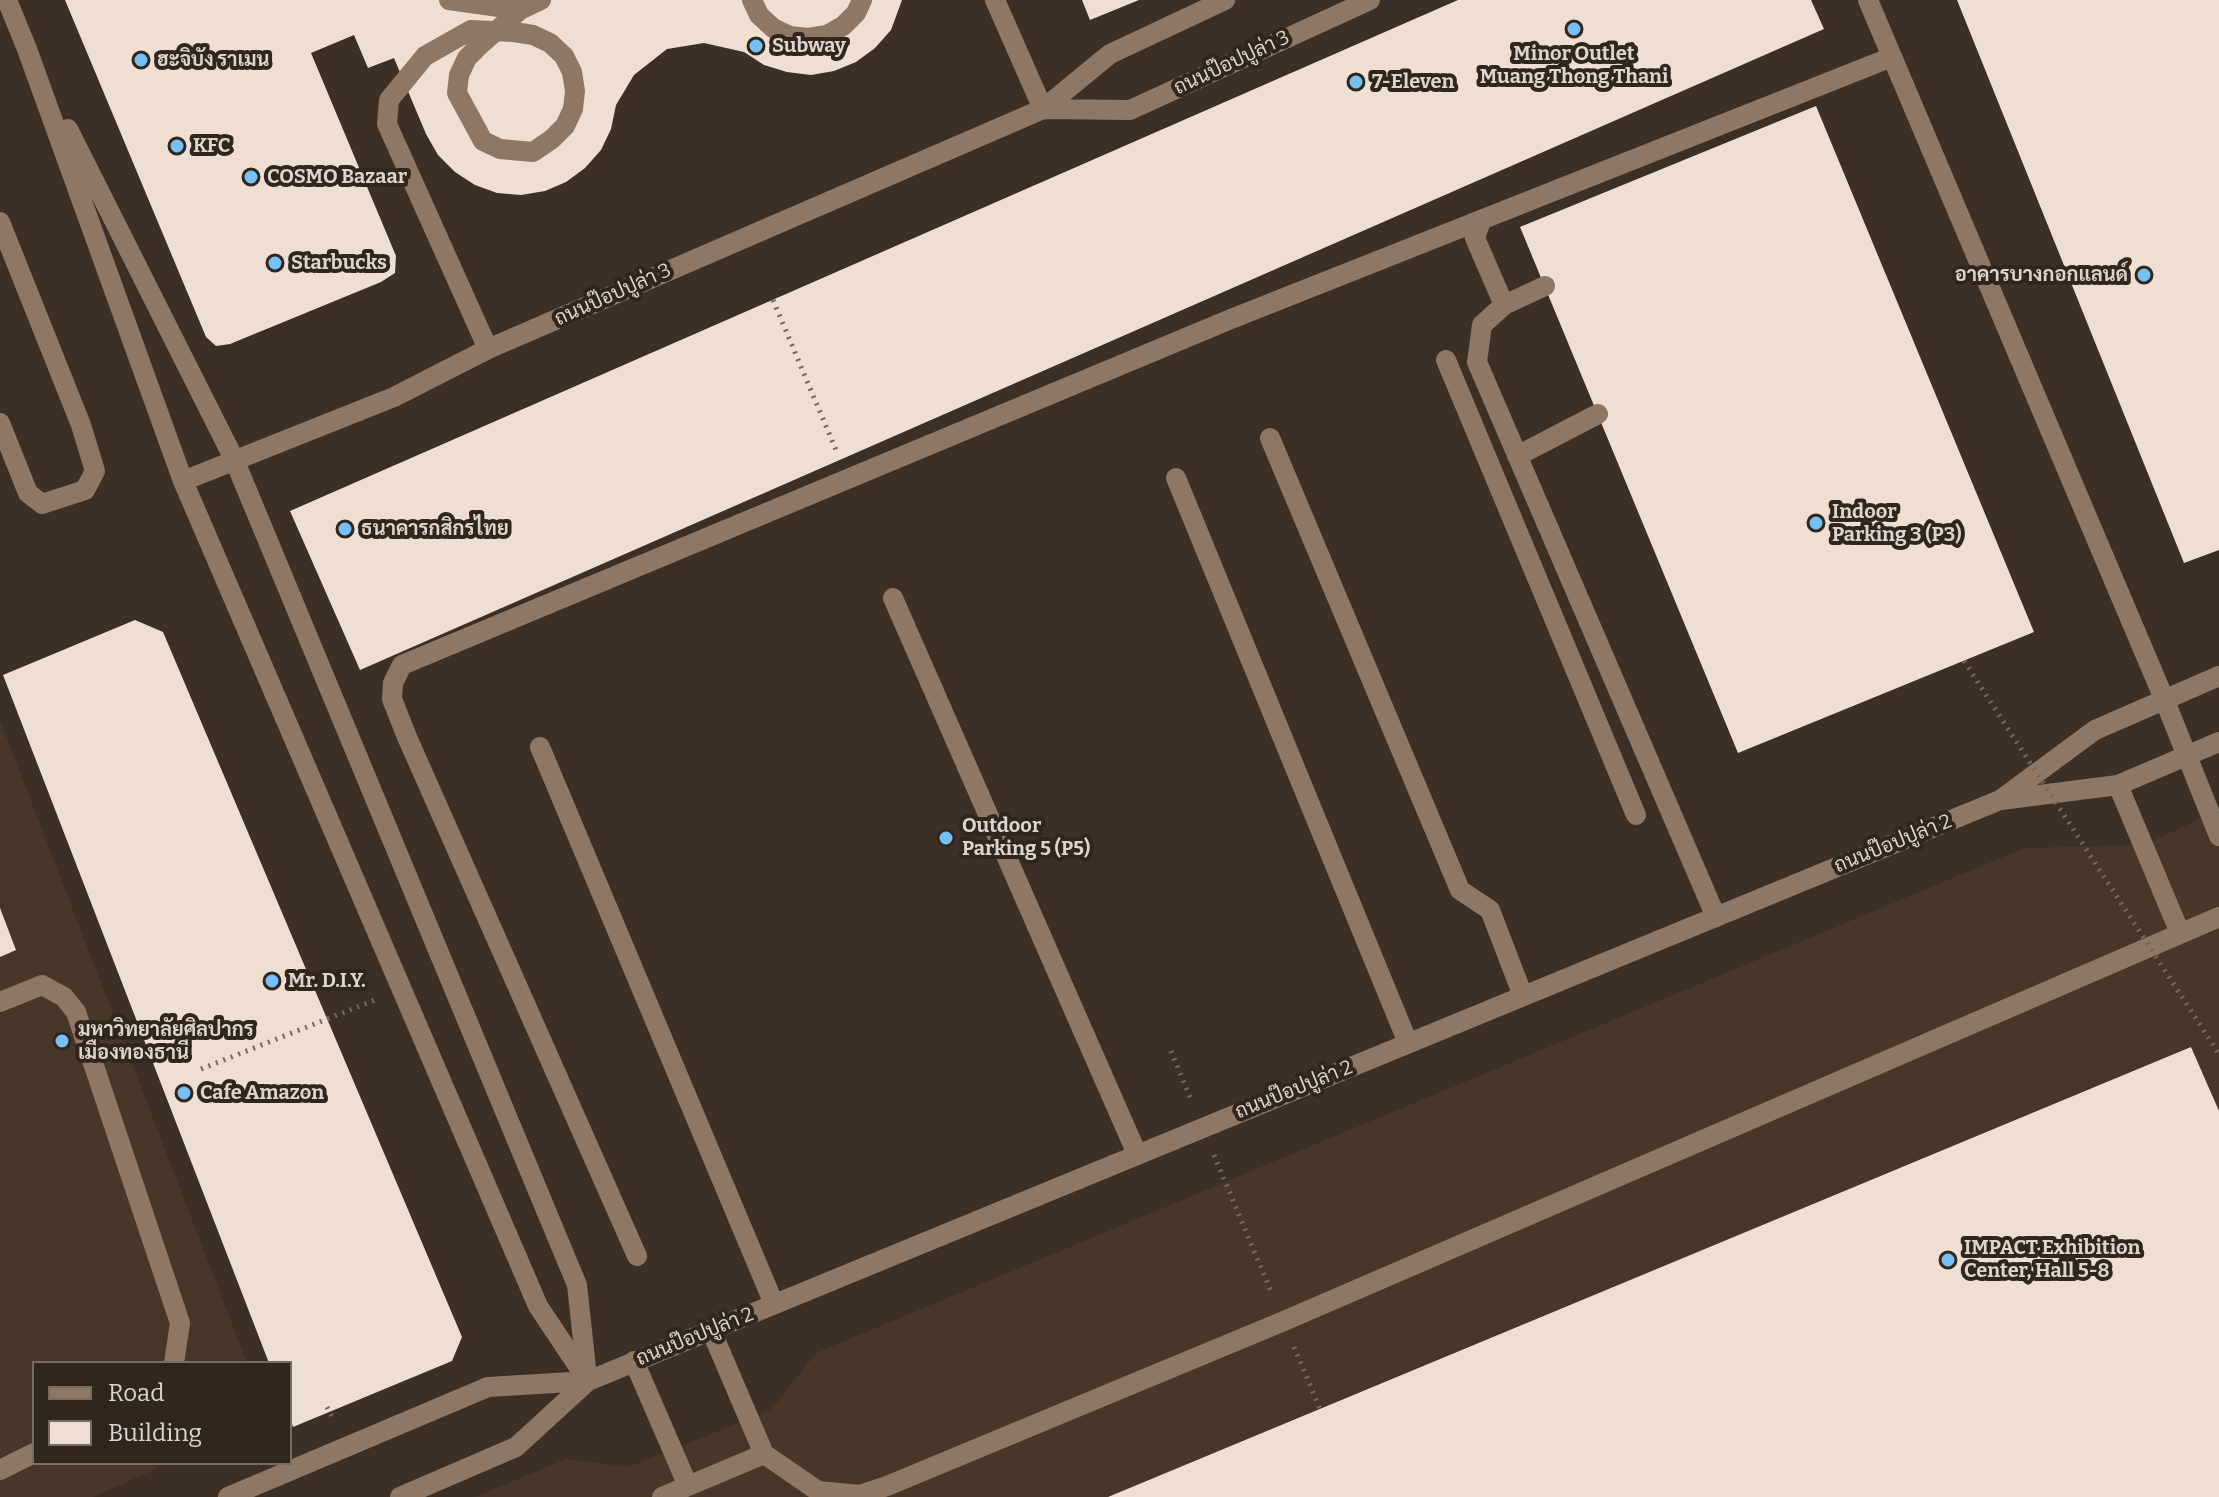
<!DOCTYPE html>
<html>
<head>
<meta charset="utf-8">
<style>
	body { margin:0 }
	#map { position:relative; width:2219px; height:1497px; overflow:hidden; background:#3c3026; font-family:Bitter,serif }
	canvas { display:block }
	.legend { position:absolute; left:32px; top:1361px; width:260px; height:104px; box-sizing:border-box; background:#31261c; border:2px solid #756c63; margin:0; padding:10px 14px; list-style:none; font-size:24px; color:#dcd4ce }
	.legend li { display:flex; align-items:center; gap:16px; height:40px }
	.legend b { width:40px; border:2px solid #756c63 }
</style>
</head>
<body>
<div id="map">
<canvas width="2219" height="1497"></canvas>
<ul class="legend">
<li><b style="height:10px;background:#8e7765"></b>Road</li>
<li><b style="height:22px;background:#efdfd2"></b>Building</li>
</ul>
</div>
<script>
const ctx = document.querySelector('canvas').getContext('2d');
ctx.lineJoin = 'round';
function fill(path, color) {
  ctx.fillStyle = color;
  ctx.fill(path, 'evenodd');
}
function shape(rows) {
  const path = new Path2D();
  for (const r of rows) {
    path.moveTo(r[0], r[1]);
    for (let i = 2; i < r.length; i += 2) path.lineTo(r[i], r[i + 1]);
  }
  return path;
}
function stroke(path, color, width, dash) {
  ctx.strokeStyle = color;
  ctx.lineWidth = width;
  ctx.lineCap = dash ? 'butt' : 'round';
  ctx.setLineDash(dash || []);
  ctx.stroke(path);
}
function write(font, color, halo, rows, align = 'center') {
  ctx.font = font + ' Bitter,Sarabun,serif';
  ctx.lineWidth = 8;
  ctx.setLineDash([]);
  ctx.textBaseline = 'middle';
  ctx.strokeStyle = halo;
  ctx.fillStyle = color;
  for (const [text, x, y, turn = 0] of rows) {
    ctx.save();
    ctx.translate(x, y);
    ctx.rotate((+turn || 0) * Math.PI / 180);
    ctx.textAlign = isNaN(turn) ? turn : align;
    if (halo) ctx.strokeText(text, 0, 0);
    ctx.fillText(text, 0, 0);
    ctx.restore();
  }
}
fill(shape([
	[0,720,247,1363,34,1363,34,1463,169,1463,93,1497,0,1497],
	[2219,810,2219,1497,475,1497,566,1459,629,1467,771,1410,816,1353,2025,848,2144,845]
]), '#483728');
fill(shape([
	[65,0,902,0,891,30,875,48,856,62,834,71,811,75,787,72,764,65,744,52,704,43,667,49,634,75,616,105,611,129,601,150,585,168,566,182,545,191,521,195,497,193,475,185,455,172,438,155,426,134,394,58,368,68,354,35,311,53,396,256,395,273,381,282,230,344,216,346,206,337],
	[1082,0,1139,0,1090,20],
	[1458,0,1811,0,1824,29,360,670,290,511],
	[1957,0,2219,0,2219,550,2184,563],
	[1816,106,2034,632,1738,753,1520,227],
	[135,620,163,632,462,1337,452,1361,293,1427,290,1418,290,1363,269,1363,3,675],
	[0,908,16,950,0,957],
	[2191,1047,2219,1111,2219,1497,1108,1497]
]), '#efdfd2');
stroke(shape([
	[773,300,836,450],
	[1171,1051,1192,1102],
	[201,1069,375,1000],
	[1214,1155,1272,1294],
	[1294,1347,1320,1409],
	[327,1407,333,1418,331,1419]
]), '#736960', 5, [2, 6]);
stroke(shape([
	[7,0,27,49,183,481,538,1306,588,1381],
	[449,0,520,10],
	[752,0,759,15,773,28,790,36,808,38,827,35,843,26,856,13,862,0],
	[995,0,1043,109],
	[1868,0,2165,701,2219,836],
	[1043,109,1130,110,1370,0],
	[68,129,234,459,577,1285,587,1377],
	[1481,221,1475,238,1504,305],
	[0,222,81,425,95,471,85,490,42,504,28,493,0,423],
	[1545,286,1504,305,1482,325,1477,362,1716,917],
	[488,349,387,124,389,100,425,56,471,30,514,32,533,35,550,43,564,56,572,72,575,91,573,109,565,126,552,139,533,152,500,149,483,141,457,93,459,75,467,58,480,45,520,10,541,0],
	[1446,360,1636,815],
	[1270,438,1460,890,1490,910,1523,996],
	[1517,456,1598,414],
	[1176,478,1408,1043],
	[183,481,394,397,488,349,1043,109,1110,54,1225,0],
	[893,598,1137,1154],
	[540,747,774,1304],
	[2118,785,2180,933],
	[2001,800,2118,785,2219,742],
	[0,1002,42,985,64,997,76,1012,180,1323,174,1363],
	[637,1256,407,737,392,699,393,683,402,665,1231,319,1892,57],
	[711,1330,764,1454],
	[634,1361,688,1486],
	[0,1470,34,1453],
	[228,1497,488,1387,588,1381,2000,800,2095,730,2219,676],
	[400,1497,516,1447,588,1381],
	[662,1497,764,1454,818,1491,860,1495,887,1486,1284,1321,2219,917]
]), '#8e7765', 20);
stroke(shape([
	[1964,661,2219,1054]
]), '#736960', 5, [2, 6]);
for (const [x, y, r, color] of [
	[1574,29,8,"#75c0f6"],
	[756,46,8,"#75c0f6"],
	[141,60,8,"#75c0f6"],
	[1356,82,8,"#75c0f6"],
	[177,146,8,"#75c0f6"],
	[251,177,8,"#75c0f6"],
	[275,263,8,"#75c0f6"],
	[2144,275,8,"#75c0f6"],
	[1816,523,8,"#75c0f6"],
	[345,529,8,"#75c0f6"],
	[946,838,8,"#75c0f6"],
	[272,981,8,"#75c0f6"],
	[62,1041,8,"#75c0f6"],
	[184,1093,8,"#75c0f6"],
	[1948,1260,8,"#75c0f6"]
]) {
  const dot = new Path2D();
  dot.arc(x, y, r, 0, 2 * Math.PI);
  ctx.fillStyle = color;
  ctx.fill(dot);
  stroke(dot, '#31261c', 3);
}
write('bold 20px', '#dcd4ce', '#31261c', [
	["Subway",772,46],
	["Minor Outlet",1574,54,"center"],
	["Muang Thong Thani",1574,77,"center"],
	["ฮะจิบัง ราเมน",157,60],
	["7-Eleven",1372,82],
	["KFC",193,146],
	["COSMO Bazaar",267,177],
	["Starbucks",291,263],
	["อาคารบางกอกแลนด์",2128,275,"right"],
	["Indoor",1832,512],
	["Parking 3 (P3)",1832,535],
	["ธนาคารกสิกรไทย",361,529],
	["Outdoor",962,826],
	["Parking 5 (P5)",962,849],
	["Mr. D.I.Y.",288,981],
	["มหาวิทยาลัยศิลปากร",78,1030],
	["เมืองทองธานี",78,1053],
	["Cafe Amazon",200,1093],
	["IMPACT Exhibition",1964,1248],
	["Center, Hall 5-8",1964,1271]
], 'left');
write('20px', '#dcd4ce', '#31261c', [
	["ถนนป๊อปปูล่า 3",1232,63,-25],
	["ถนนป๊อปปูล่า 3",613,295,-24],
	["ถนนป๊อปปูล่า 2",1893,844,-22],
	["ถนนป๊อปปูล่า 2",1294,1090,-22],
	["ถนนป๊อปปูล่า 2",695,1337,-22]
]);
</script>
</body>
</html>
